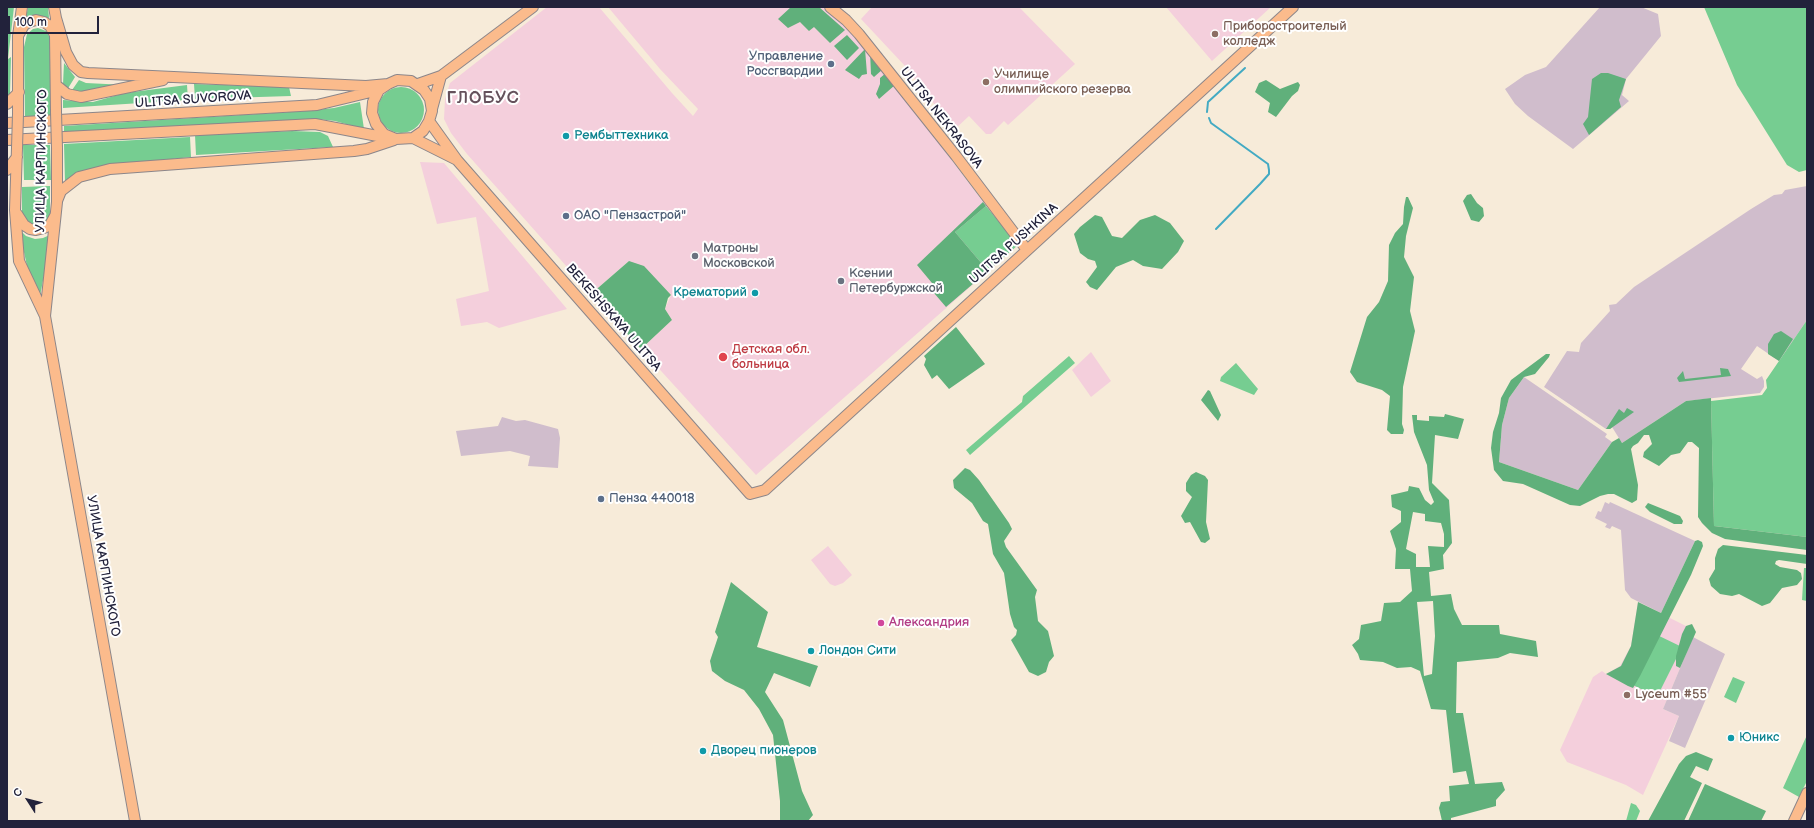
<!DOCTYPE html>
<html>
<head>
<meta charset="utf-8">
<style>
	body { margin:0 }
	#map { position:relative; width:1814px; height:828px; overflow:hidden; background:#f7ebd9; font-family:"Balsamiq Sans",sans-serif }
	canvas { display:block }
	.frame { position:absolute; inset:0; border:8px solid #22223b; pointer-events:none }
	.north { position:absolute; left:8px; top:780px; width:40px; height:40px; -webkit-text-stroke:3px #fff; paint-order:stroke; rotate:306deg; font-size:11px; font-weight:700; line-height:16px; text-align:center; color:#22223b }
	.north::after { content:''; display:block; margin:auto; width:14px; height:18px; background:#22223b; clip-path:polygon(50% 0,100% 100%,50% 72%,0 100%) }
	.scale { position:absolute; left:8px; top:16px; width:91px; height:18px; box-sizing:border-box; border:2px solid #22223b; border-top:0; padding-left:5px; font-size:12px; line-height:14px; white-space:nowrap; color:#22223b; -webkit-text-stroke:3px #fff; paint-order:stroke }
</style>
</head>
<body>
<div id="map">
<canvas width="1814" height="828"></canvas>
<div class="frame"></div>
<div class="north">С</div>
<div class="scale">100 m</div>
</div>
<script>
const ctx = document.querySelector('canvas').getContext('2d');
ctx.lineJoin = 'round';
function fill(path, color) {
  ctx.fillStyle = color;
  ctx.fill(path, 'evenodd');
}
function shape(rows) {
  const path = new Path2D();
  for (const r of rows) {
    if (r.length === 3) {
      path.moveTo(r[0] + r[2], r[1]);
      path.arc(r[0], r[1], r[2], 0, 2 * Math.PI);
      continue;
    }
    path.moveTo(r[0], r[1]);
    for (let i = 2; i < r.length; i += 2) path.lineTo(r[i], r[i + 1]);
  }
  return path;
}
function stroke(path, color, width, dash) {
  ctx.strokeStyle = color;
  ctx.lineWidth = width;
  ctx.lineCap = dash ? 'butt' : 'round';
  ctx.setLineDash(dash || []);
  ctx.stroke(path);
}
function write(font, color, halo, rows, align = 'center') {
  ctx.font = font + ' "Balsamiq Sans",sans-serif';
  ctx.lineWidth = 4;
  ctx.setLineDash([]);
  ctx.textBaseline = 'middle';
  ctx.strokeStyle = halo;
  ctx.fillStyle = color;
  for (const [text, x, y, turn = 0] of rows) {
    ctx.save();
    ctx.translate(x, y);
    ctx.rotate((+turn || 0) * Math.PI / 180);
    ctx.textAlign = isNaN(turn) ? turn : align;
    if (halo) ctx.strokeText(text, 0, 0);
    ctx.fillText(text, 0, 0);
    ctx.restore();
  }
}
fill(shape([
	[547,7,599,7,672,93,693,116,698,109,660,69,608,7,822,7,837,19,870,51,986,206,1018,245,756,475,641,349,672,320,665,309,671,295,629,261,591,294,467,154,451,133,444,119,445,99,450,83],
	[872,7,1019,7,1075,64,1008,125,1004,121,991,134,986,134,969,116,954,130,905,66,861,19],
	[1166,7,1271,7,1212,61],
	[420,162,444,163,567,309,499,328,487,322,461,326,456,299,489,291,476,217,437,224],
	[1091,352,1111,381,1091,397,1072,370],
	[828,546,852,575,843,583,835,586,830,584,811,560],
	[1638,602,1686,626,1693,637,1663,709,1679,716,1643,795,1626,785,1567,762,1560,750,1593,677,1602,671,1606,674,1620,666,1631,646]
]), '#f4cfdc');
fill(shape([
	[1600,7,1641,7,1658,14,1661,36,1626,79,1622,95,1629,101,1573,149,1528,116,1515,104,1505,89,1525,75,1546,67],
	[1807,186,1807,320,1779,361,1757,346,1741,369,1757,379,1762,376,1764,381,1764,387,1760,393,1686,401,1622,443,1612,427,1610,429,1606,429,1544,387,1567,351,1579,352,1581,343,1610,311,1609,305,1616,304,1634,287,1751,209,1774,195,1782,194,1785,190],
	[1524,377,1607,434,1605,437,1612,442,1578,490,1499,462,1502,425,1509,398],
	[502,417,516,421,525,420,558,429,560,438,558,468,528,466,530,456,510,451,461,456,456,431,498,426],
	[1605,502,1609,504,1610,502,1695,541,1661,613,1631,598,1625,590,1621,530,1612,526,1610,529,1605,527,1607,524,1595,518,1598,511,1601,512],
	[1693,637,1725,654,1685,748,1669,741,1679,716,1663,709]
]), '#d0bdcc');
fill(shape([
	[7,7,14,7,8,59,11,57,10,94,7,99],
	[28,7,48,7,49,18,37,15,26,18],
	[1704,7,1807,7,1807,170,1799,172,1787,165,1737,85],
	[38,28,46,31,51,40,52,117,25,117,24,47,27,34,33,29],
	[64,63,75,77,67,90,63,84],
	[79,80,86,83,126,85,100,91,70,93],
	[194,84,289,87,291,96,195,99],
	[187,85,188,100,63,108,63,100,93,102,125,93],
	[401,110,23],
	[360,102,364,129,335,121,318,119,64,133,64,126,305,111,334,108],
	[292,131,320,132,328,136,333,147,196,155,195,135],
	[190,137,191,157,100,167,79,173,65,182,64,144],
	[23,145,50,145,51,180,24,180],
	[50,186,50,214,48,219,44,223,35,226,30,224,23,217,22,212,22,187],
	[986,206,1018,245,988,271,955,232],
	[19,229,26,236,35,239,43,238,52,234,40,296,27,266],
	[1807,320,1807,537,1714,526,1711,401,1762,395,1767,388,1766,380],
	[1069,356,1075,363,970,455,966,450,1022,402,1023,396],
	[1236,363,1258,389,1254,395,1220,381,1221,377],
	[1804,568,1807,568,1807,601,1802,600],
	[1653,633,1682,647,1657,697,1629,683],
	[1733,677,1745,682,1736,703,1724,697],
	[1807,735,1807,781,1799,797,1783,788],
	[1631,803,1636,805,1640,811,1636,821,1626,821]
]), '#76cd91');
fill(shape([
	[791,7,819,7,845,30,830,43,814,27,809,31,800,22,788,28,778,19],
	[847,35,859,48,847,60,834,46],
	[865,49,867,74,862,75,859,79,845,70],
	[870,51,883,69,874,77,871,74],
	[886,73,895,85,879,99,876,94,880,84,880,78],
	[1601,73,1608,73,1626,79,1619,100,1621,107,1589,135,1583,124,1588,117,1592,79],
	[1266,80,1280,89,1298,82,1300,85,1298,91,1292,96,1276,117,1268,112,1270,103,1255,92,1259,83],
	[1471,194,1477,203,1483,208,1484,216,1479,222,1471,220,1463,201,1467,195],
	[1406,197,1408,197,1413,208,1406,236,1404,257,1414,277,1410,311,1415,331,1403,387,1402,424,1404,430,1403,434,1391,434,1387,430,1390,396,1382,390,1357,382,1350,372,1367,317,1379,302,1388,281,1389,245,1395,233,1403,224,1404,207],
	[983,202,986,206,955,232,988,271,946,307,928,286,932,283,917,265],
	[1095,215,1102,217,1112,236,1122,238,1140,220,1155,215,1170,223,1184,241,1178,252,1162,269,1143,266,1133,260,1116,267,1097,290,1090,287,1086,282,1097,267,1095,261,1088,259,1080,253,1074,234,1080,227],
	[629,261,644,266,671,295,668,298,665,309,672,320,641,349,591,294],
	[956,327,985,364,949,389,937,375,932,379,924,365,926,359,924,356],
	[1781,331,1793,339,1779,361,1768,354,1768,344,1774,334],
	[1546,354,1550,354,1549,357,1535,374,1524,377,1509,398,1502,425,1499,462,1578,490,1612,442,1619,438,1622,443,1686,401,1711,398,1714,526,1807,537,1807,550,1725,539,1712,533,1702,523,1698,517,1699,448,1692,442,1688,442,1680,453,1671,455,1659,466,1643,457,1644,452,1652,444,1649,435,1644,435,1638,443,1633,446,1631,449,1638,485,1637,500,1632,503,1614,494,1608,494,1600,496,1580,506,1570,505,1523,484,1503,481,1494,470,1491,448,1493,432,1499,413,1501,398,1511,380],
	[1720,368,1728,369,1731,376,1679,382,1677,378,1683,371,1685,379,1721,375],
	[1208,390,1210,391,1221,415,1218,421,1201,400],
	[1627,408,1634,412,1610,429,1606,429,1619,409,1624,413],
	[1445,414,1464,419,1458,439,1435,435,1432,483,1449,500,1452,543,1443,555,1444,569,1429,572,1431,596,1451,594,1454,609,1462,625,1499,625,1500,634,1536,641,1538,657,1510,653,1498,658,1457,662,1456,713,1463,713,1475,784,1502,782,1505,790,1496,800,1496,806,1451,818,1451,821,1442,821,1439,808,1441,802,1450,801,1449,786,1469,784,1466,771,1453,773,1446,710,1431,709,1420,671,1411,667,1397,668,1383,662,1360,660,1358,654,1352,645,1359,639,1361,625,1381,621,1384,603,1400,602,1412,591,1410,569,1395,569,1396,549,1390,531,1401,522,1401,511,1392,507,1391,495,1408,491,1409,486,1419,488,1425,500,1431,505,1434,502,1429,490,1427,465,1414,432,1412,415,1417,415,1417,420,1429,421,1429,416,1444,417],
	[1413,512,1425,514,1425,521,1441,523,1444,534,1444,547,1428,546,1430,567,1416,567,1416,554,1406,549],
	[1433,601,1435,636,1432,674,1424,676,1417,602],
	[965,468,970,470,979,480,1009,523,1012,529,1004,541,1006,547,1037,590,1035,597,1038,621,1048,631,1054,656,1049,662,1046,672,1038,676,1029,672,1011,640,1016,635,1017,630,1014,627,1010,614,1004,573,993,554,988,524,983,521,972,503,954,488,953,480],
	[1196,472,1205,476,1208,480,1206,522,1210,539,1205,543,1201,542,1190,522,1185,523,1181,516,1192,497,1186,491,1186,483,1191,475],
	[1648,503,1680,516,1683,521,1682,524,1674,524,1650,512,1645,507],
	[1698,540,1702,542,1703,546,1691,575,1640,676,1633,688,1628,686,1606,674,1621,666,1631,646,1638,602,1661,613,1695,541],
	[1723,545,1807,555,1807,564,1779,560,1776,561,1775,564,1780,567,1797,570,1801,573,1802,579,1797,585,1782,588,1770,603,1762,606,1739,594,1732,596,1720,594,1711,586,1709,579,1715,569,1715,558,1718,549],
	[731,582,768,612,757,647,818,666,810,687,774,673,765,692,783,720,802,791,813,815,808,821,780,821,780,801,773,735,759,709,744,690,725,681,712,671,710,661,718,637,715,632],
	[1692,624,1696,632,1680,668,1676,666,1676,656,1682,634,1686,626],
	[1696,752,1713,759,1708,771,1696,766,1690,777,1702,783,1684,821,1648,821,1679,764,1686,756],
	[1705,784,1766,811,1761,821,1688,821]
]), '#60b07b');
stroke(shape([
	[1207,112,1208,102,1245,68],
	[1209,118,1211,123,1268,164,1269,170,1269,174,1260,184,1216,229]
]), '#43aac3', 2);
const major = shape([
	[54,7,56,18,55,35,56,112],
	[830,7,846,20,859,34,956,156,1027,250],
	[56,18,66,52,73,65,81,72,88,73,366,86,388,84,397,80,411,81,424,90,430,99,432,111,429,121,423,131,413,138,396,139,384,134,376,124,372,113,373,102,379,90,388,84],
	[19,34,24,25,29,22,36,20,44,22,50,26,55,35],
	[418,84,441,76,533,7],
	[56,85,67,94,81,97,163,80],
	[7,104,19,92],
	[432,109,441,76],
	[18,114,18,36,22,7],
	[429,121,457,160,750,494,765,490,1293,7],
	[7,123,317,105,379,90],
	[413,138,457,160],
	[7,140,315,124,388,138],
	[17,148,15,210,19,261,45,316],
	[57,148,57,202,45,316,135,821],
	[7,170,17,157],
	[57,201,61,191,79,177,110,169,354,151,367,149,394,140],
	[17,214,24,225,30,229,36,230,44,228,50,225,55,216],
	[1794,821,1807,793]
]);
stroke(major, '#8c868a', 12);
stroke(major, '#fbbb8c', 10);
const majorBridge = shape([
	[56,112,57,148],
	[17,148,18,114]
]);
stroke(majorBridge, '#8c868a', 12, []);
stroke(majorBridge, '#fbbb8c', 10);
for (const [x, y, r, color] of [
	[1215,34,4,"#8d6e63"],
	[831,64,4,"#5c6f8a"],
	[986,82,4,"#8d6e63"],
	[566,136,4,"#0f9aa8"],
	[566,216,4,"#5c6f8a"],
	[695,256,4,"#6b7280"],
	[841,281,4,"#6b7280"],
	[755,293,4,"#0f9aa8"],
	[723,357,5,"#e0444e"],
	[601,499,4,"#5c6f8a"],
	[881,623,4,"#d1479c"],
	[811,651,4,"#0f9aa8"],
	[1627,695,4,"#8d6e63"],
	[1731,738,4,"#0f9aa8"],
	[703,751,4,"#0f9aa8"]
]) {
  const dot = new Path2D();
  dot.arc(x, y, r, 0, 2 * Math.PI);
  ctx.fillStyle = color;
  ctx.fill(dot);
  stroke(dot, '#fff', 1.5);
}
write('13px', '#785e54', '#fff', [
	["Приборостроителый",1223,27],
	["колледж",1223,42],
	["Училище",994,75],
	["олимпийского резерва",994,90],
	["Lyceum #55",1635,695]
], 'left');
write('13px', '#4e5e75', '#fff', [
	["Управление",823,57,"right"],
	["Россгвардии",823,72,"right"],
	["ОАО \"Пензастрой\"",574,216],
	["Пенза 440018",609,499]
], 'left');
write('13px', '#22223b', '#fff', [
	["ULITSA SUVOROVA",193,100,-4],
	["ULITSA NEKRASOVA",941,118,52],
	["УЛИЦА КАРПИНСКОГО",42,161,-89],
	["ULITSA PUSHKINA",1014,244,-42],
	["BEKESHSKAYA ULITSA",613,318,49],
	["УЛИЦА КАРПИНСКОГО",103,566,80]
]);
write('13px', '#0d838f', '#fff', [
	["Рембыттехника",574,136],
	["Крематорий",747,293,"right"],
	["Лондон Сити",819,651],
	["Юникс",1739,738],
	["Дворец пионеров",711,751]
], 'left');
write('13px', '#5b616d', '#fff', [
	["Матроны",703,249],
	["Московской",703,264],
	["Ксении",849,274],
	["Петербуржской",849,289]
], 'left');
write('13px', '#be3a42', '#fff', [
	["Детская обл.",732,350],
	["больница",732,365]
], 'left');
write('13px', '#b23c85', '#fff', [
	["Александрия",889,623]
], 'left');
ctx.letterSpacing = '1px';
write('bold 17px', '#65515c', '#fff', [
	["ГЛОБУС",483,99]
]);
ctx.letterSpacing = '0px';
</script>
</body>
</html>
